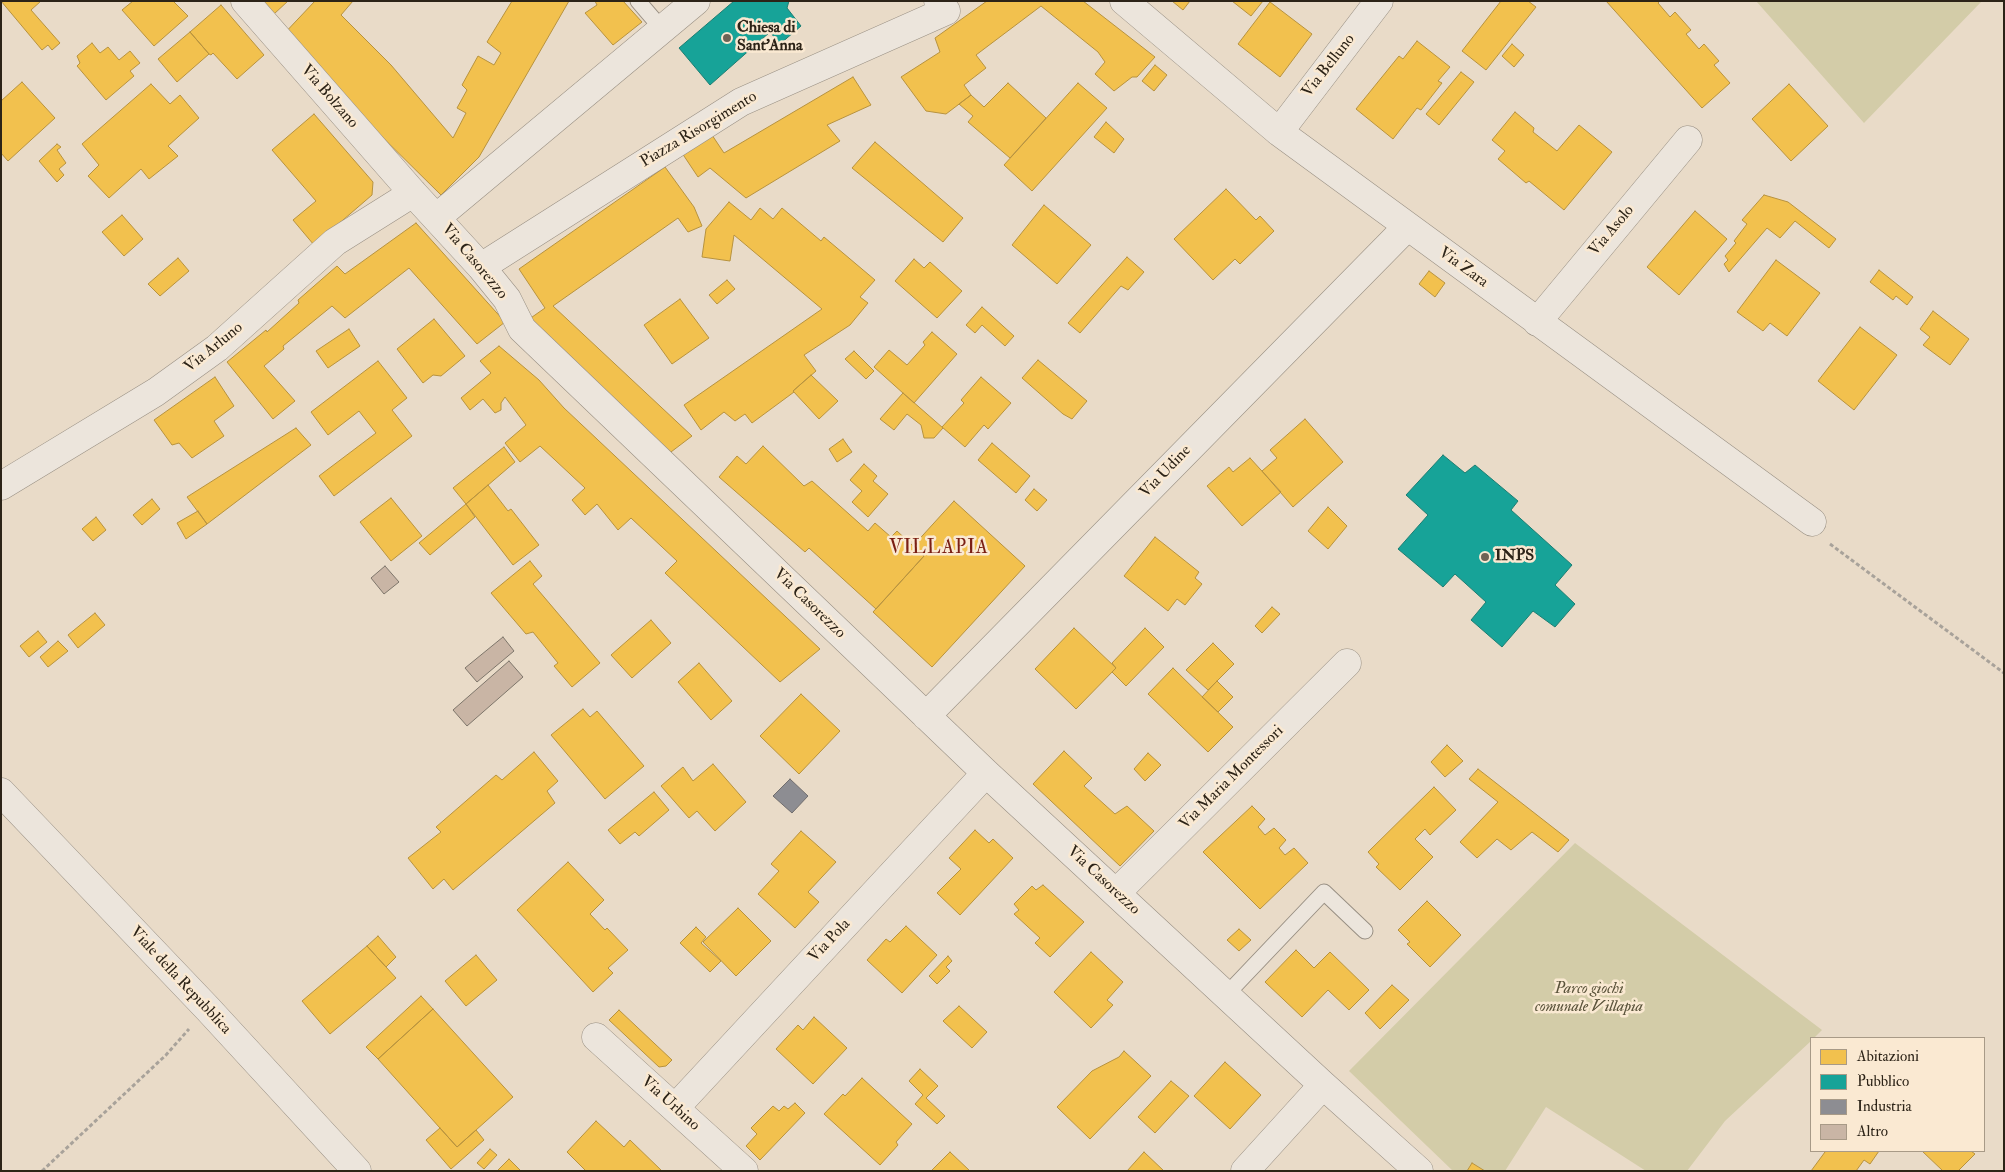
<!DOCTYPE html>
<html>
<head>
<meta charset="utf-8">
<style>
	body { margin:0 }
	#map { position:relative; width:2005px; height:1172px; overflow:hidden; background:#e9dbc8; font-family:"IM FELL Double Pica",serif }
	canvas { display:block }
	.frame { position:absolute; inset:0; border:2px solid #2c2317; pointer-events:none }
	.legend { position:absolute; left:1810px; top:1037px; width:175px; height:115px; box-sizing:border-box; background:#fae9d2; border:1px solid #a89a87; margin:0; padding:6px 9px; list-style:none; font-size:15px; color:#2c2317 }
	.legend li { display:flex; align-items:center; gap:10px; height:25px }
	.legend b { width:25px; border:1px solid #a89a87 }
</style>
</head>
<body>
<div id="map">
<canvas width="2005" height="1172"></canvas>
<div class="frame"></div>
<ul class="legend">
<li><b style="height:14px;background:#f2c14e"></b>Abitazioni</li>
<li><b style="height:14px;background:#17a398"></b>Pubblico</li>
<li><b style="height:14px;background:#8d8d92"></b>Industria</li>
<li><b style="height:14px;background:#c9b5a5"></b>Altro</li>
</ul>
</div>
<script>
const ctx = document.querySelector('canvas').getContext('2d');
ctx.lineJoin = 'round';
function fill(path, color) {
  ctx.fillStyle = color;
  ctx.fill(path, 'evenodd');
}
function shape(rows) {
  const path = new Path2D();
  for (const r of rows) {
    path.moveTo(r[0], r[1]);
    for (let i = 2; i < r.length; i += 2) path.lineTo(r[i], r[i + 1]);
  }
  return path;
}
function stroke(path, color, width, dash) {
  ctx.strokeStyle = color;
  ctx.lineWidth = width;
  ctx.lineCap = dash ? 'butt' : 'round';
  ctx.setLineDash(dash || []);
  ctx.stroke(path);
}
function write(font, color, halo, rows, align = 'center') {
  ctx.font = font + ' "IM FELL Double Pica",serif';
  ctx.lineWidth = 5;
  ctx.setLineDash([]);
  ctx.textBaseline = 'middle';
  ctx.strokeStyle = halo;
  ctx.fillStyle = color;
  for (const [text, x, y, turn = 0] of rows) {
    ctx.save();
    ctx.translate(x, y);
    ctx.rotate((+turn || 0) * Math.PI / 180);
    ctx.textAlign = isNaN(turn) ? turn : align;
    if (halo) ctx.strokeText(text, 0, 0);
    ctx.fillText(text, 0, 0);
    ctx.restore();
  }
}
fill(shape([
	[1756,1,1982,1,1864,123],
	[1575,843,1822,1030,1814,1038,1811,1038,1811,1041,1725,1121,1687,1171,1646,1171,1546,1107,1505,1171,1485,1171,1472,1163,1467,1171,1453,1171,1349,1071]
]), '#d3cca8');
const homes = shape([
	[1,1,41,1,31,10,60,43,52,50,48,45,42,50,1,1],
	[133,1,173,1,188,16,154,46,122,10,133,1],
	[261,1,288,1,274,14,261,1],
	[315,1,353,1,341,15,391,65,453,138,466,113,457,108,467,90,462,85,478,56,494,65,501,53,487,42,512,1,569,1,479,157,441,195,281,37,315,1],
	[595,1,623,1,642,22,613,45,585,13,597,5,595,1],
	[987,1,1083,1,1155,57,1137,77,1132,77,1114,91,1095,74,1105,62,1098,52,1041,6,976,55,986,68,964,85,971,95,946,114,926,111,901,77,940,52,935,38,987,1],
	[1172,1,1190,1,1183,10,1172,1],
	[1232,1,1263,1,1251,16,1232,1],
	[1501,1,1528,1,1536,7,1486,70,1462,51,1501,1],
	[1606,1,1660,1,1658,3,1670,17,1675,12,1691,30,1686,34,1699,49,1704,44,1719,61,1714,65,1730,83,1702,108,1606,1],
	[1270,2,1312,34,1280,77,1238,44,1270,2],
	[221,5,264,55,237,79,213,53,211,55,209,54,190,32,221,5],
	[190,32,209,54,177,82,158,59,190,32],
	[1417,41,1450,67,1438,81,1442,83,1421,110,1417,108,1393,139,1356,109,1399,56,1403,59,1417,41],
	[92,43,100,53,108,47,119,60,130,51,140,63,130,71,134,76,106,100,77,66,80,63,77,56,92,43],
	[1512,44,1524,55,1514,67,1502,56,1512,44],
	[1155,65,1167,75,1154,91,1142,81,1155,65],
	[1461,72,1474,82,1439,125,1426,114,1461,72],
	[853,77,871,105,827,125,840,141,746,198,710,168,698,177,680,150,710,132,724,153,853,77],
	[22,82,55,118,8,161,1,153,1,101,22,82],
	[1008,83,1046,118,1010,158,968,122,973,116,959,104,971,95,984,107,1008,83],
	[1078,83,1107,108,1032,191,1004,165,1078,83],
	[151,84,170,104,180,95,199,118,168,146,178,156,149,179,141,169,109,198,88,176,99,165,82,144,151,84],
	[1789,84,1828,126,1791,161,1752,119,1789,84],
	[1515,112,1534,128,1533,132,1557,151,1579,125,1612,152,1564,210,1529,181,1526,183,1498,159,1505,151,1492,140,1515,112],
	[314,114,373,182,372,195,314,245,293,220,316,201,272,150,314,114],
	[1106,122,1124,139,1114,153,1094,137,1106,122],
	[875,142,963,218,943,242,852,168,875,142],
	[57,144,61,147,57,150,66,163,59,169,64,175,57,182,39,161,57,144],
	[665,167,694,207,702,226,688,232,678,218,553,306,692,436,667,455,525,322,545,308,519,269,665,167],
	[1226,189,1256,220,1260,216,1274,231,1240,264,1235,259,1213,280,1174,239,1226,189],
	[1764,195,1788,202,1836,239,1829,248,1795,221,1780,238,1767,228,1729,272,1724,264,1728,260,1725,256,1736,243,1734,241,1747,224,1742,220,1764,195],
	[729,202,751,220,760,208,773,219,782,208,821,241,824,237,875,280,860,297,868,303,850,325,804,355,816,371,793,391,794,392,752,423,745,414,735,421,724,412,701,430,684,405,822,309,734,235,730,261,702,257,706,229,729,202],
	[1044,205,1091,245,1057,284,1012,245,1044,205],
	[1695,211,1727,239,1679,295,1647,267,1695,211],
	[122,215,143,239,124,256,102,232,122,215],
	[416,223,505,322,477,344,409,268,345,318,332,306,283,346,284,349,264,366,295,401,273,419,227,362,266,330,267,332,299,303,298,300,337,266,345,274,416,223],
	[1127,257,1144,272,1128,290,1121,286,1080,333,1068,323,1127,257],
	[178,258,189,271,160,296,148,284,178,258],
	[914,259,924,268,930,262,962,291,937,318,895,281,914,259],
	[1776,260,1820,293,1787,336,1770,323,1763,331,1737,312,1776,260],
	[1879,270,1913,297,1907,305,1896,296,1893,300,1870,282,1879,270],
	[1429,271,1445,283,1435,297,1419,284,1429,271],
	[727,280,735,289,717,304,709,295,727,280],
	[680,299,709,338,672,364,644,325,680,299],
	[982,307,1014,336,1005,346,982,325,975,333,966,325,982,307],
	[1933,311,1969,339,1950,365,1923,345,1930,337,1920,329,1933,311],
	[434,319,465,356,441,376,433,375,423,383,397,349,434,319],
	[1860,327,1897,355,1854,410,1818,381,1860,327],
	[349,329,360,346,328,368,316,351,349,329],
	[932,332,957,354,914,403,874,367,889,350,907,365,925,345,923,342,932,332],
	[499,346,539,380,564,408,820,649,780,682,665,573,677,561,631,518,618,530,597,504,585,515,572,500,585,488,540,446,520,462,505,443,526,425,505,397,501,403,501,410,495,413,483,399,470,410,461,398,491,373,480,361,499,346],
	[854,351,874,371,866,379,845,359,854,351],
	[1038,360,1087,401,1072,419,1063,414,1022,378,1038,360],
	[378,361,407,398,392,410,412,436,334,496,319,476,376,433,359,411,328,435,311,412,378,361],
	[811,375,838,401,819,419,793,391,811,375],
	[215,377,234,406,214,421,224,436,192,458,179,443,172,445,154,420,215,377],
	[981,377,1011,403,988,429,984,425,965,447,942,427,964,403,961,400,981,377],
	[903,393,943,428,934,438,924,438,921,425,907,414,894,430,880,419,903,393],
	[1305,419,1343,462,1293,507,1262,471,1277,458,1270,450,1305,419],
	[296,428,311,445,207,524,187,497,296,428],
	[843,439,852,452,837,462,829,449,843,439],
	[992,443,1030,476,1016,493,978,460,992,443],
	[763,446,804,486,812,481,868,531,875,523,891,537,897,531,924,556,876,609,809,548,805,552,719,477,737,456,746,464,763,446],
	[504,447,515,462,466,504,453,488,504,447],
	[1250,458,1281,492,1242,526,1207,486,1229,467,1233,472,1250,458],
	[864,464,877,476,873,481,888,494,868,517,852,502,862,491,850,480,864,464],
	[488,485,508,511,511,509,539,545,513,565,466,504,488,485],
	[1034,489,1047,500,1037,511,1025,500,1034,489],
	[391,498,422,536,391,561,360,522,391,498],
	[152,499,160,509,142,525,133,515,152,499],
	[954,501,1025,566,932,667,873,612,924,556,913,546,954,501],
	[466,504,475,517,430,555,419,543,466,504],
	[1328,507,1347,526,1328,549,1308,531,1328,507],
	[198,511,207,524,186,539,177,523,198,511],
	[96,517,106,530,93,541,82,529,96,517],
	[1155,537,1199,572,1195,578,1202,584,1185,605,1177,599,1168,611,1124,576,1155,537],
	[530,561,542,576,533,584,600,663,572,687,554,666,558,663,533,632,526,634,491,593,530,561],
	[1272,607,1280,614,1262,633,1255,626,1272,607],
	[95,613,105,625,78,648,68,635,95,613],
	[651,620,671,643,632,678,611,655,651,620],
	[1074,628,1116,668,1076,709,1035,669,1074,628],
	[1145,628,1164,647,1126,686,1112,672,1116,668,1112,663,1145,628],
	[38,631,47,642,29,657,20,646,38,631],
	[58,641,68,651,48,667,40,657,58,641],
	[1213,643,1234,664,1208,690,1186,670,1213,643],
	[699,663,732,701,711,720,678,682,699,663],
	[1173,668,1233,727,1208,752,1148,694,1173,668],
	[1217,681,1233,697,1218,712,1202,697,1217,681],
	[801,694,840,731,799,774,760,736,801,694],
	[583,709,590,717,597,711,644,766,605,799,551,735,583,709],
	[1447,745,1463,761,1445,777,1431,762,1447,745],
	[1064,751,1092,778,1084,786,1115,814,1127,806,1154,831,1120,866,1033,784,1064,751],
	[534,752,558,781,547,791,555,803,453,890,444,879,433,889,408,858,441,832,436,827,496,775,502,780,534,752],
	[1148,753,1161,765,1145,781,1134,769,1148,753],
	[713,764,746,802,715,831,697,811,689,818,661,786,683,767,693,781,713,764],
	[1478,769,1569,840,1558,852,1532,832,1511,850,1497,839,1477,858,1460,842,1498,802,1469,779,1478,769],
	[1434,787,1456,810,1430,835,1425,829,1415,839,1433,857,1400,890,1376,867,1379,864,1368,852,1434,787],
	[654,792,669,810,639,836,635,832,620,844,608,830,654,792],
	[1252,806,1265,819,1258,827,1265,835,1274,828,1286,840,1279,848,1285,855,1294,848,1308,863,1260,909,1203,852,1252,806],
	[975,830,989,843,993,839,1013,858,960,915,937,893,961,869,949,858,975,830],
	[801,831,836,862,808,892,819,902,795,928,758,894,779,871,771,864,801,831],
	[568,862,604,900,590,914,605,930,607,928,628,950,608,968,613,973,593,992,517,910,568,862],
	[1043,885,1084,922,1050,957,1035,943,1040,938,1014,914,1019,910,1014,904,1032,886,1036,890,1043,885],
	[1427,901,1461,935,1430,967,1407,944,1410,942,1398,930,1427,901],
	[738,908,771,941,736,976,703,942,738,908],
	[906,926,937,955,902,993,867,960,886,939,890,942,906,926],
	[696,927,706,937,701,943,721,961,710,972,680,943,696,927],
	[1239,929,1251,940,1239,951,1227,940,1239,929],
	[378,936,396,957,386,967,367,946,378,936],
	[367,946,396,978,330,1034,302,1001,367,946],
	[1296,950,1314,968,1330,952,1369,990,1349,1010,1328,990,1302,1017,1265,982,1296,950],
	[1091,952,1123,982,1107,1000,1113,1005,1091,1028,1054,992,1091,952],
	[476,955,497,980,466,1006,445,981,476,955],
	[948,956,952,961,946,967,950,971,937,984,929,976,948,956],
	[1392,985,1409,1000,1380,1029,1365,1013,1392,985],
	[421,996,433,1009,378,1059,366,1047,421,996],
	[959,1006,987,1032,972,1048,943,1021,959,1006],
	[433,1009,513,1097,457,1147,378,1059,433,1009],
	[619,1010,672,1060,666,1066,659,1067,609,1020,619,1010],
	[814,1017,847,1048,813,1084,776,1049,798,1025,803,1030,814,1017],
	[1124,1051,1151,1076,1090,1139,1057,1107,1092,1071,1119,1057,1124,1051],
	[1225,1062,1261,1095,1230,1129,1194,1096,1225,1062],
	[920,1069,938,1086,926,1098,945,1116,937,1124,915,1104,923,1095,909,1081,920,1069],
	[862,1078,912,1124,896,1142,898,1145,880,1165,824,1114,843,1094,845,1096,862,1078],
	[1171,1081,1189,1096,1155,1133,1138,1117,1171,1081],
	[795,1103,805,1113,760,1160,746,1146,757,1134,751,1128,773,1106,779,1111,784,1106,788,1109,795,1103],
	[596,1121,624,1147,630,1140,662,1171,586,1171,567,1152,596,1121],
	[440,1128,457,1147,476,1130,484,1140,451,1169,426,1140,440,1128],
	[490,1149,497,1155,484,1169,477,1163,490,1149],
	[1823,1151,1879,1151,1870,1164,1864,1160,1856,1171,1811,1171,1825,1152,1823,1151],
	[1922,1151,1971,1151,1975,1154,1958,1171,1943,1171,1922,1151],
	[950,1152,970,1171,931,1171,950,1152],
	[1144,1152,1164,1171,1127,1171,1144,1152],
	[509,1159,521,1171,497,1171,509,1159],
	[1472,1163,1485,1171,1467,1171,1472,1163]
]);
fill(homes, '#f2c14e');
stroke(homes, '#b7923e', 1);
const public = shape([
	[734,1,789,1,787,8,801,26,780,44,770,32,710,85,679,48,734,1],
	[1443,455,1465,473,1475,465,1518,501,1511,510,1572,565,1555,585,1575,604,1555,627,1533,611,1502,647,1471,620,1486,602,1455,574,1443,587,1398,549,1428,515,1406,495,1443,455]
]);
fill(public, '#17a398');
stroke(public, '#1d7d71', 1);
const industry = shape([
	[790,779,808,796,792,813,773,796,790,779]
]);
fill(industry, '#8d8d92');
stroke(industry, '#706d6d', 1);
const building = shape([
	[385,566,399,582,384,594,371,578,385,566],
	[503,637,514,651,477,682,465,668,503,637],
	[509,661,523,677,467,726,453,710,509,661]
]);
fill(building, '#c9b5a5');
stroke(building, '#7d756a', 1);
const service = shape([
	[638,1,662,29],
	[1226,995,1324,892,1365,931]
]);
const minor = shape([
	[245,1,413,193,481,267,507,299,522,329,986,773,1323,1085,1419,1171],
	[1124,1,1279,132,1812,522],
	[1279,132,1379,1],
	[436,218,696,1],
	[481,267,741,102,946,11,938,1],
	[1537,322,1688,140],
	[1,486,156,392,217,348,335,242,413,193],
	[926,716,1407,227],
	[1116,893,1347,663],
	[596,1037,744,1171],
	[675,1108,986,773],
	[1245,1171,1323,1085]
]);
const tertiary = shape([
	[1,792,208,1009,357,1171]
]);
stroke(service, '#988f83', 17);
stroke(minor, '#988f83', 29);
stroke(tertiary, '#988f83', 29);
stroke(shape([
	[1830,544,2004,673],
	[42,1171,166,1055,189,1029]
]), '#a8a29a', 3, [4, 2.5]);
stroke(service, '#ece5dc', 15);
stroke(minor, '#ece5dc', 28);
stroke(tertiary, '#ece5dc', 28);
for (const [x, y, r, color] of [
	[727,38,5,"#6e6355"],
	[1485,557,5,"#6e6355"]
]) {
  const dot = new Path2D();
  dot.arc(x, y, r, 0, 2 * Math.PI);
  ctx.fillStyle = color;
  ctx.fill(dot);
  stroke(dot, '#fae9d2', 2);
}
write('bold 16px', '#2c2317', '#fae9d2', [
	["Chiesa di",737,29],
	["Sant'Anna",737,47],
	["INPS",1495,557]
], 'left');
write('16px', '#2c2317', '#fae9d2', [
	["Via Belluno",1329,66,-52],
	["Via Bolzano",329,97,49],
	["Piazza Risorgimento",699,130,-31],
	["Via Asolo",1612,231,-50],
	["Via Casorezzo",474,262,50],
	["Via Zara",1463,268,36],
	["Via Arluno",214,348,-39],
	["Via Udine",1166,472,-46],
	["Via Casorezzo",809,604,44],
	["Via Maria Montessori",1232,778,-45],
	["Via Casorezzo",1103,881,43],
	["Via Pola",830,941,-47],
	["Viale della Repubblica",180,981,47],
	["Via Urbino",670,1104,42]
]);
write('italic 16px', '#59523a', '#fae9d2', [
	["Parco giochi",1589,990],
	["comunale Villapia",1589,1008]
]);
ctx.letterSpacing = '1px';
write('19px', '#7a1f14', '#fae9d2', [
	["VILLAPIA",939,549]
]);
ctx.letterSpacing = '0px';
</script>
</body>
</html>
